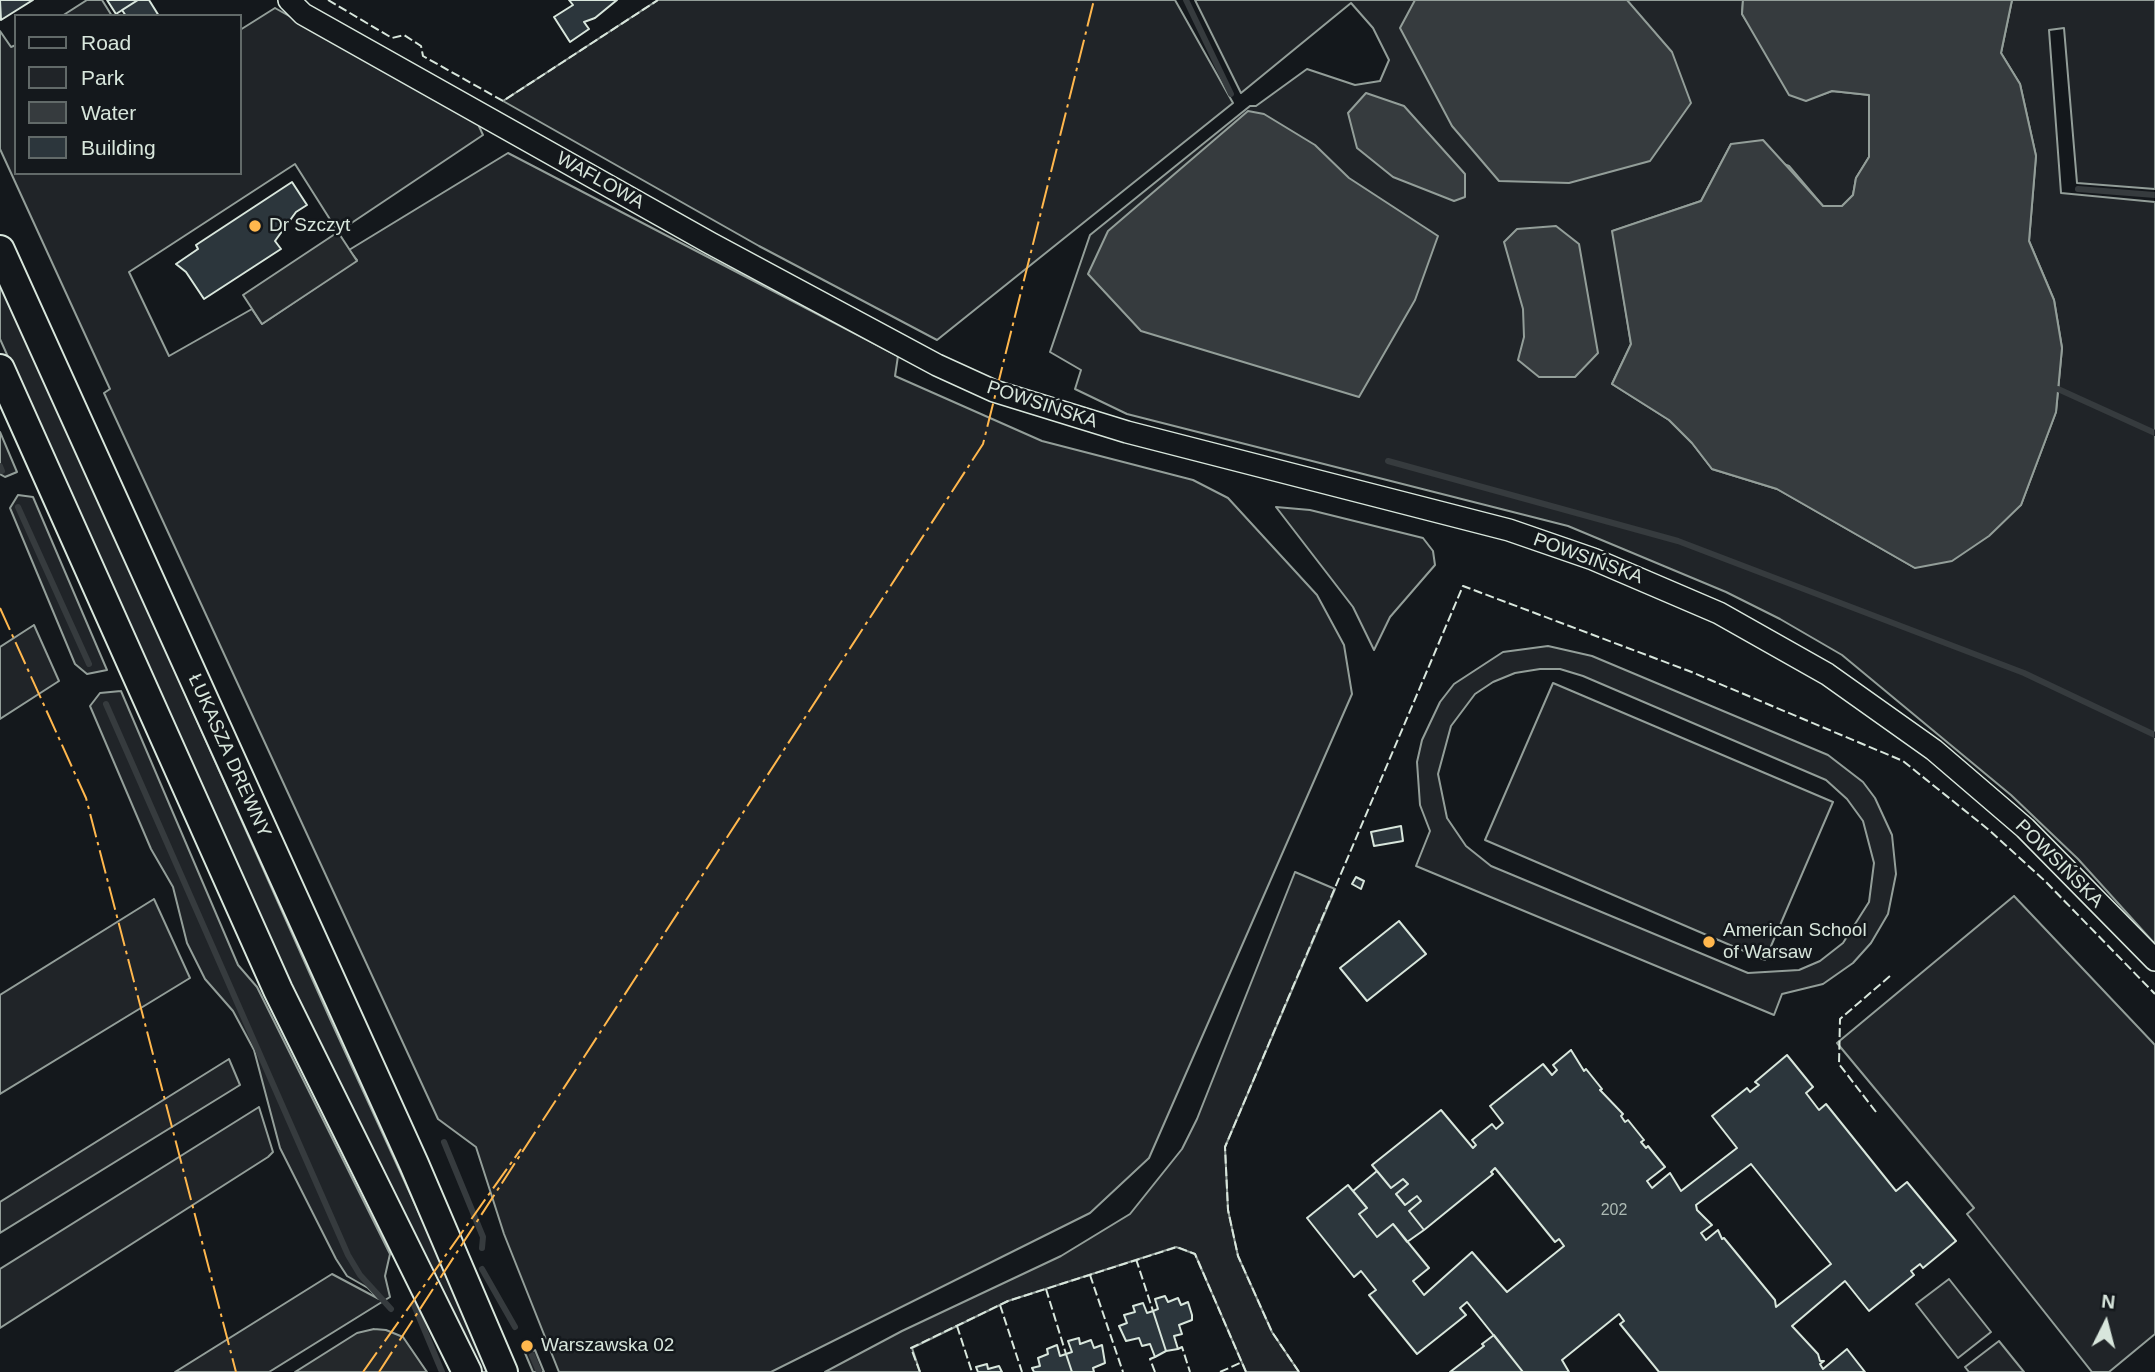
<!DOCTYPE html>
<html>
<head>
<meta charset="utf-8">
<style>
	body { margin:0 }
	#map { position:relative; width:2155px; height:1372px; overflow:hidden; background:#14181c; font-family:Arial,sans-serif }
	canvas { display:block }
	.legend { position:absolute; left:14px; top:14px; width:228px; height:161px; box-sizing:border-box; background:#14181c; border:2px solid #626a69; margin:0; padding:9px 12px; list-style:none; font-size:21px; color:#d8e6dc }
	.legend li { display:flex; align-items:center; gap:14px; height:35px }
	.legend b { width:35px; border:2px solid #626a69 }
	.north { position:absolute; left:2071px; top:1288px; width:70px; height:70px; -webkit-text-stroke:5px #14181c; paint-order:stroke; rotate:6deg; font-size:19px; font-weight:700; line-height:28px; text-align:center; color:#d8e6dc }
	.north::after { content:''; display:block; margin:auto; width:24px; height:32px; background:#d8e6dc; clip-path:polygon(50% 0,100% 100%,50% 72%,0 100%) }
</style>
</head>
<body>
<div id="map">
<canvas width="2155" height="1372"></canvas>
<ul class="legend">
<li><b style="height:9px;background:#14181c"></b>Road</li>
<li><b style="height:19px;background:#202428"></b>Park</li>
<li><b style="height:19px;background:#363b3e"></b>Water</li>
<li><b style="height:19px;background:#2c363c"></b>Building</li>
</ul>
<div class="north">N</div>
</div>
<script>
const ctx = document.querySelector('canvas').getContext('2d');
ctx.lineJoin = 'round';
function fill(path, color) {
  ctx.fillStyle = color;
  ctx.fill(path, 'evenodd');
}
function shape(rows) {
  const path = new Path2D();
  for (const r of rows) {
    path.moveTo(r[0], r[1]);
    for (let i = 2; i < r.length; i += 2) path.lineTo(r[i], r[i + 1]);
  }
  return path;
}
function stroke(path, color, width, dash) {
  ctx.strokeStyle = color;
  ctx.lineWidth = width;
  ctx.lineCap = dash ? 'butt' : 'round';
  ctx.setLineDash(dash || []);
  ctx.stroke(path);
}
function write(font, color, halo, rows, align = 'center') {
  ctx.font = font + ' Arial,sans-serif';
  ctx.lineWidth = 5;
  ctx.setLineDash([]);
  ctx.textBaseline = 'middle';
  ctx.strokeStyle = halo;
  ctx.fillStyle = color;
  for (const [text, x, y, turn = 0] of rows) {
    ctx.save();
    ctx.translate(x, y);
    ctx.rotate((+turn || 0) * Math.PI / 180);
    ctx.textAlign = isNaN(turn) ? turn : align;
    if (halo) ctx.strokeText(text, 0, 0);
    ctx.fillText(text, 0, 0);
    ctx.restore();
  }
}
const green = shape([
	[87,0,102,0,112,16,62,16,87,0],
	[658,0,1175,0,1233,103,937,340,759,246,503,101,658,0],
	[1195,0,1743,0,1742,14,1764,48,1806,100,1832,91,1870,95,1869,157,1856,178,1853,195,1842,206,1823,206,1789,166,1731,144,1701,201,1613,231,1631,344,1612,384,1669,420,1692,443,1712,469,1777,489,1915,568,2021,505,2056,412,2062,348,2054,300,2029,241,2036,156,2020,84,2001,53,2012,0,2155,0,2155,189,2077,183,2064,28,2049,30,2061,193,2155,202,2155,944,2078,859,2011,795,1842,655,1780,619,1726,592,1568,526,1127,414,1075,389,1081,370,1050,352,1090,235,1250,106,1256,106,1307,69,1355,85,1380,81,1389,60,1373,28,1351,3,1241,93,1195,0],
	[275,8,477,122,483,135,338,232,295,164,129,272,169,356,252,309,262,324,357,260,349,250,508,153,898,356,895,376,1042,441,1193,480,1228,498,1317,595,1344,645,1352,694,1149,1158,1090,1213,771,1372,559,1372,504,1234,476,1147,438,1119,104,393,110,389,0,149,0,31,11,47,16,45,16,173,240,173,240,30,275,8],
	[0,279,331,1021,492,1372,480,1372,280,965,0,339,0,279],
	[0,432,17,472,5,477,0,474,0,432],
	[18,495,33,497,107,670,87,674,75,664,10,508,18,495],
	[1276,507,1310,510,1423,538,1433,551,1435,565,1390,617,1374,650,1353,607,1276,507],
	[34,625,59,681,0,719,0,647,34,625],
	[1548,646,1592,656,1828,755,1863,782,1875,798,1892,835,1896,874,1888,914,1871,943,1853,963,1823,984,1782,994,1774,1015,1416,866,1430,831,1420,805,1417,762,1422,740,1440,702,1454,684,1503,652,1548,646],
	[1540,669,1560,669,1583,676,1826,780,1847,799,1863,821,1874,863,1869,902,1843,943,1820,961,1799,970,1748,973,1491,866,1466,846,1447,818,1438,774,1451,726,1475,694,1493,682,1515,673,1540,669],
	[1553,683,1833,802,1765,960,1485,840,1553,683],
	[121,691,238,965,257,987,390,1254,385,1276,390,1297,269,1372,175,1372,332,1274,379,1299,368,1288,347,1276,336,1259,280,1148,254,1050,233,1011,205,979,187,943,173,887,151,849,90,706,100,693,121,691],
	[1295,872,1335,889,1225,1147,1228,1210,1238,1256,1272,1332,1299,1372,1246,1372,1195,1254,1176,1247,1008,1301,912,1348,920,1372,825,1372,902,1331,1061,1256,1130,1214,1182,1149,1197,1119,1295,872],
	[2014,896,2155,1045,2155,1334,2109,1372,2092,1372,1967,1214,1974,1208,1837,1043,2014,896],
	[154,899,190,978,0,1094,0,995,154,899],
	[229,1059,240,1085,0,1233,0,1202,229,1059],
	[259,1107,273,1152,268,1157,0,1328,0,1269,259,1107],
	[1949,1279,1991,1332,1958,1358,1916,1304,1949,1279],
	[1999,1341,2024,1372,1969,1372,1965,1367,1999,1341],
	[535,1350,544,1372,533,1372,525,1353,535,1350]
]);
fill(green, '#202428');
stroke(green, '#939e99', 2);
const parking = shape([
	[338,232,357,261,262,324,243,295,338,232],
	[374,1329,386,1330,403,1337,427,1372,295,1372,357,1333,374,1329]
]);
fill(parking, '#24282b');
stroke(parking, '#939e99', 2);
const water = shape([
	[1415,0,1627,0,1672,52,1691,103,1650,161,1569,183,1499,181,1452,126,1400,28,1415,0],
	[1743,0,2012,0,2001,53,2020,84,2036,156,2029,241,2054,300,2062,348,2056,412,2021,505,1989,536,1952,561,1915,568,1777,489,1712,469,1692,443,1669,420,1612,384,1631,344,1612,231,1701,201,1731,144,1763,140,1823,206,1842,206,1853,195,1856,178,1869,157,1869,95,1832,91,1806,101,1789,95,1742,14,1743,0],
	[1366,93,1404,106,1465,174,1465,197,1454,201,1393,177,1357,148,1348,113,1366,93],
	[1248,111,1264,114,1315,145,1349,178,1438,236,1415,300,1359,397,1141,331,1088,274,1108,231,1248,111],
	[1556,226,1579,244,1598,353,1575,377,1539,377,1518,360,1524,337,1523,309,1504,242,1517,229,1556,226]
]);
fill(water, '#363b3e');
stroke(water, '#939e99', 2);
stroke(shape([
	[1186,0,1231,94],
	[2078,189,2155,195],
	[2058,389,2155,433],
	[1388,461,1678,541,2024,673,2155,735],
	[0,466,2,471],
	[18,507,89,664],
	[106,704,348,1255,360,1275,391,1309],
	[444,1142,483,1237,482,1248],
	[482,1269,515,1327],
	[414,1305,442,1372],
	[532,1355,539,1372]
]), '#363b3e', 6);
const building = shape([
	[0,0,33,0,1,20,0,0],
	[107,0,138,0,116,14,107,0],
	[138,0,149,0,159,16,126,16,122,10,138,0],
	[569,0,617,0,595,18,584,22,589,29,570,42,554,17,573,5,569,0],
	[292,182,307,205,296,212,275,241,281,249,204,299,186,272,176,264,198,249,196,245,292,182],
	[1401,826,1403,841,1374,846,1371,832,1401,826],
	[1356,877,1364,881,1361,889,1352,884,1356,877],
	[1399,921,1426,954,1367,1001,1340,968,1399,921],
	[1571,1050,1584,1071,1586,1069,1602,1089,1600,1090,1623,1114,1621,1116,1625,1122,1628,1120,1644,1140,1641,1142,1646,1148,1648,1146,1665,1167,1647,1181,1652,1188,1670,1173,1681,1191,1737,1148,1712,1116,1747,1088,1750,1092,1755,1088,1759,1085,1755,1082,1787,1055,1813,1087,1806,1093,1819,1110,1826,1104,1896,1191,1907,1182,1956,1241,1923,1268,1920,1264,1911,1271,1914,1275,1869,1311,1845,1281,1792,1326,1818,1354,1820,1361,1824,1361,1820,1364,1823,1369,1847,1349,1865,1372,1659,1372,1620,1324,1624,1321,1619,1314,1562,1360,1569,1372,1523,1372,1467,1302,1460,1308,1466,1315,1417,1354,1369,1295,1376,1290,1361,1271,1354,1277,1307,1218,1348,1185,1367,1208,1359,1214,1377,1237,1393,1224,1429,1268,1413,1281,1424,1295,1472,1252,1507,1292,1564,1246,1559,1239,1555,1242,1495,1168,1491,1172,1493,1174,1424,1230,1409,1211,1421,1201,1417,1196,1405,1205,1396,1194,1408,1184,1403,1179,1391,1188,1372,1165,1441,1110,1473,1148,1476,1145,1472,1140,1492,1124,1496,1129,1503,1123,1490,1106,1543,1064,1552,1075,1557,1070,1553,1065,1571,1050],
	[1751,1164,1831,1264,1776,1307,1775,1300,1724,1238,1722,1239,1718,1230,1706,1240,1701,1233,1712,1225,1697,1210,1696,1205,1751,1164],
	[1377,1171,1391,1188,1403,1179,1408,1184,1396,1194,1405,1205,1417,1196,1421,1201,1409,1211,1424,1230,1407,1242,1393,1224,1377,1237,1359,1214,1367,1208,1353,1191,1377,1171],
	[1165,1296,1168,1302,1178,1298,1181,1305,1188,1302,1192,1315,1192,1320,1179,1325,1182,1334,1174,1336,1178,1349,1166,1351,1153,1311,1158,1309,1155,1299,1165,1296],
	[1143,1303,1147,1313,1153,1311,1166,1351,1155,1357,1150,1344,1142,1346,1139,1338,1126,1341,1119,1326,1127,1323,1124,1315,1135,1312,1133,1306,1143,1303],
	[1494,1335,1523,1372,1450,1372,1484,1346,1482,1344,1494,1335],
	[1079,1338,1080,1344,1091,1340,1094,1348,1102,1345,1105,1363,1093,1368,1094,1372,1072,1372,1066,1354,1072,1352,1068,1341,1079,1338],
	[1057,1345,1060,1356,1066,1354,1072,1372,1034,1372,1032,1368,1040,1366,1038,1358,1048,1354,1047,1349,1057,1345],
	[987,1364,988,1369,999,1366,1002,1372,978,1372,976,1367,987,1364]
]);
fill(building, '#2c363c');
stroke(building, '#d8e6dc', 2);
const minor = shape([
	[289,0,303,14,710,243,937,365,994,391,1127,432,1509,530,1593,559,1719,613,1827,674,1934,750,2025,828,2155,960]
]);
const major = shape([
	[0,250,414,1164,503,1372],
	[0,369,278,990,467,1372]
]);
stroke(minor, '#d8e6dc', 24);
stroke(major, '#d8e6dc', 32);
stroke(minor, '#14181c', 21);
stroke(major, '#14181c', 28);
stroke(shape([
	[328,0,392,38,404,35,421,46,423,56,503,101,658,0],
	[1876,1112,1839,1064,1840,1019,1890,976],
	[1136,1259,1153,1311],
	[1090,1275,1123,1372],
	[1046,1289,1066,1354],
	[1000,1305,1022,1372],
	[957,1326,972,1372],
	[1178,1349,1182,1347,1190,1372],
	[920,1372,911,1348,1008,1301,1177,1247,1195,1254,1246,1372],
	[1155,1372,1150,1359,1155,1357],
	[1220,1372,1240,1363],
	[1299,1372,1272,1332,1238,1256,1228,1210,1225,1147,1463,586,1689,671,1903,761,1989,830,2045,881,2155,994]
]), '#d8e6dc', 2, [9, 3.5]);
stroke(shape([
	[0,608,86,798,236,1372],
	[363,1372,521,1149],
	[379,1372,983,444,1094,0]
]), '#ffb74d', 2, [24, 5, 3.5, 5]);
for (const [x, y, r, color] of [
	[255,226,7,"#ffb74d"],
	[1709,942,7,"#ffb74d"],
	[527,1346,7,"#ffb74d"]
]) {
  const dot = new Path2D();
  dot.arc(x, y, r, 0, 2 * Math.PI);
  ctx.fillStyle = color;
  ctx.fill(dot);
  stroke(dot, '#14181c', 2.5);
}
write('16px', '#adbab4', null, [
	["202",1614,1211]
]);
write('19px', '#d8e6dc', '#14181c', [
	["WAFLOWA",600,181,29],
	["POWSIŃSKA",1042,405,18],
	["POWSIŃSKA",1588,559,20],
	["ŁUKASZA DREWNY",229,756,66],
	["POWSIŃSKA",2059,864,45]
]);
write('19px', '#d8e6dc', '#14181c', [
	["Dr Szczyt",269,226],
	["American School",1723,931],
	["of Warsaw",1723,953],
	["Warszawska 02",541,1346]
], 'left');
</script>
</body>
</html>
